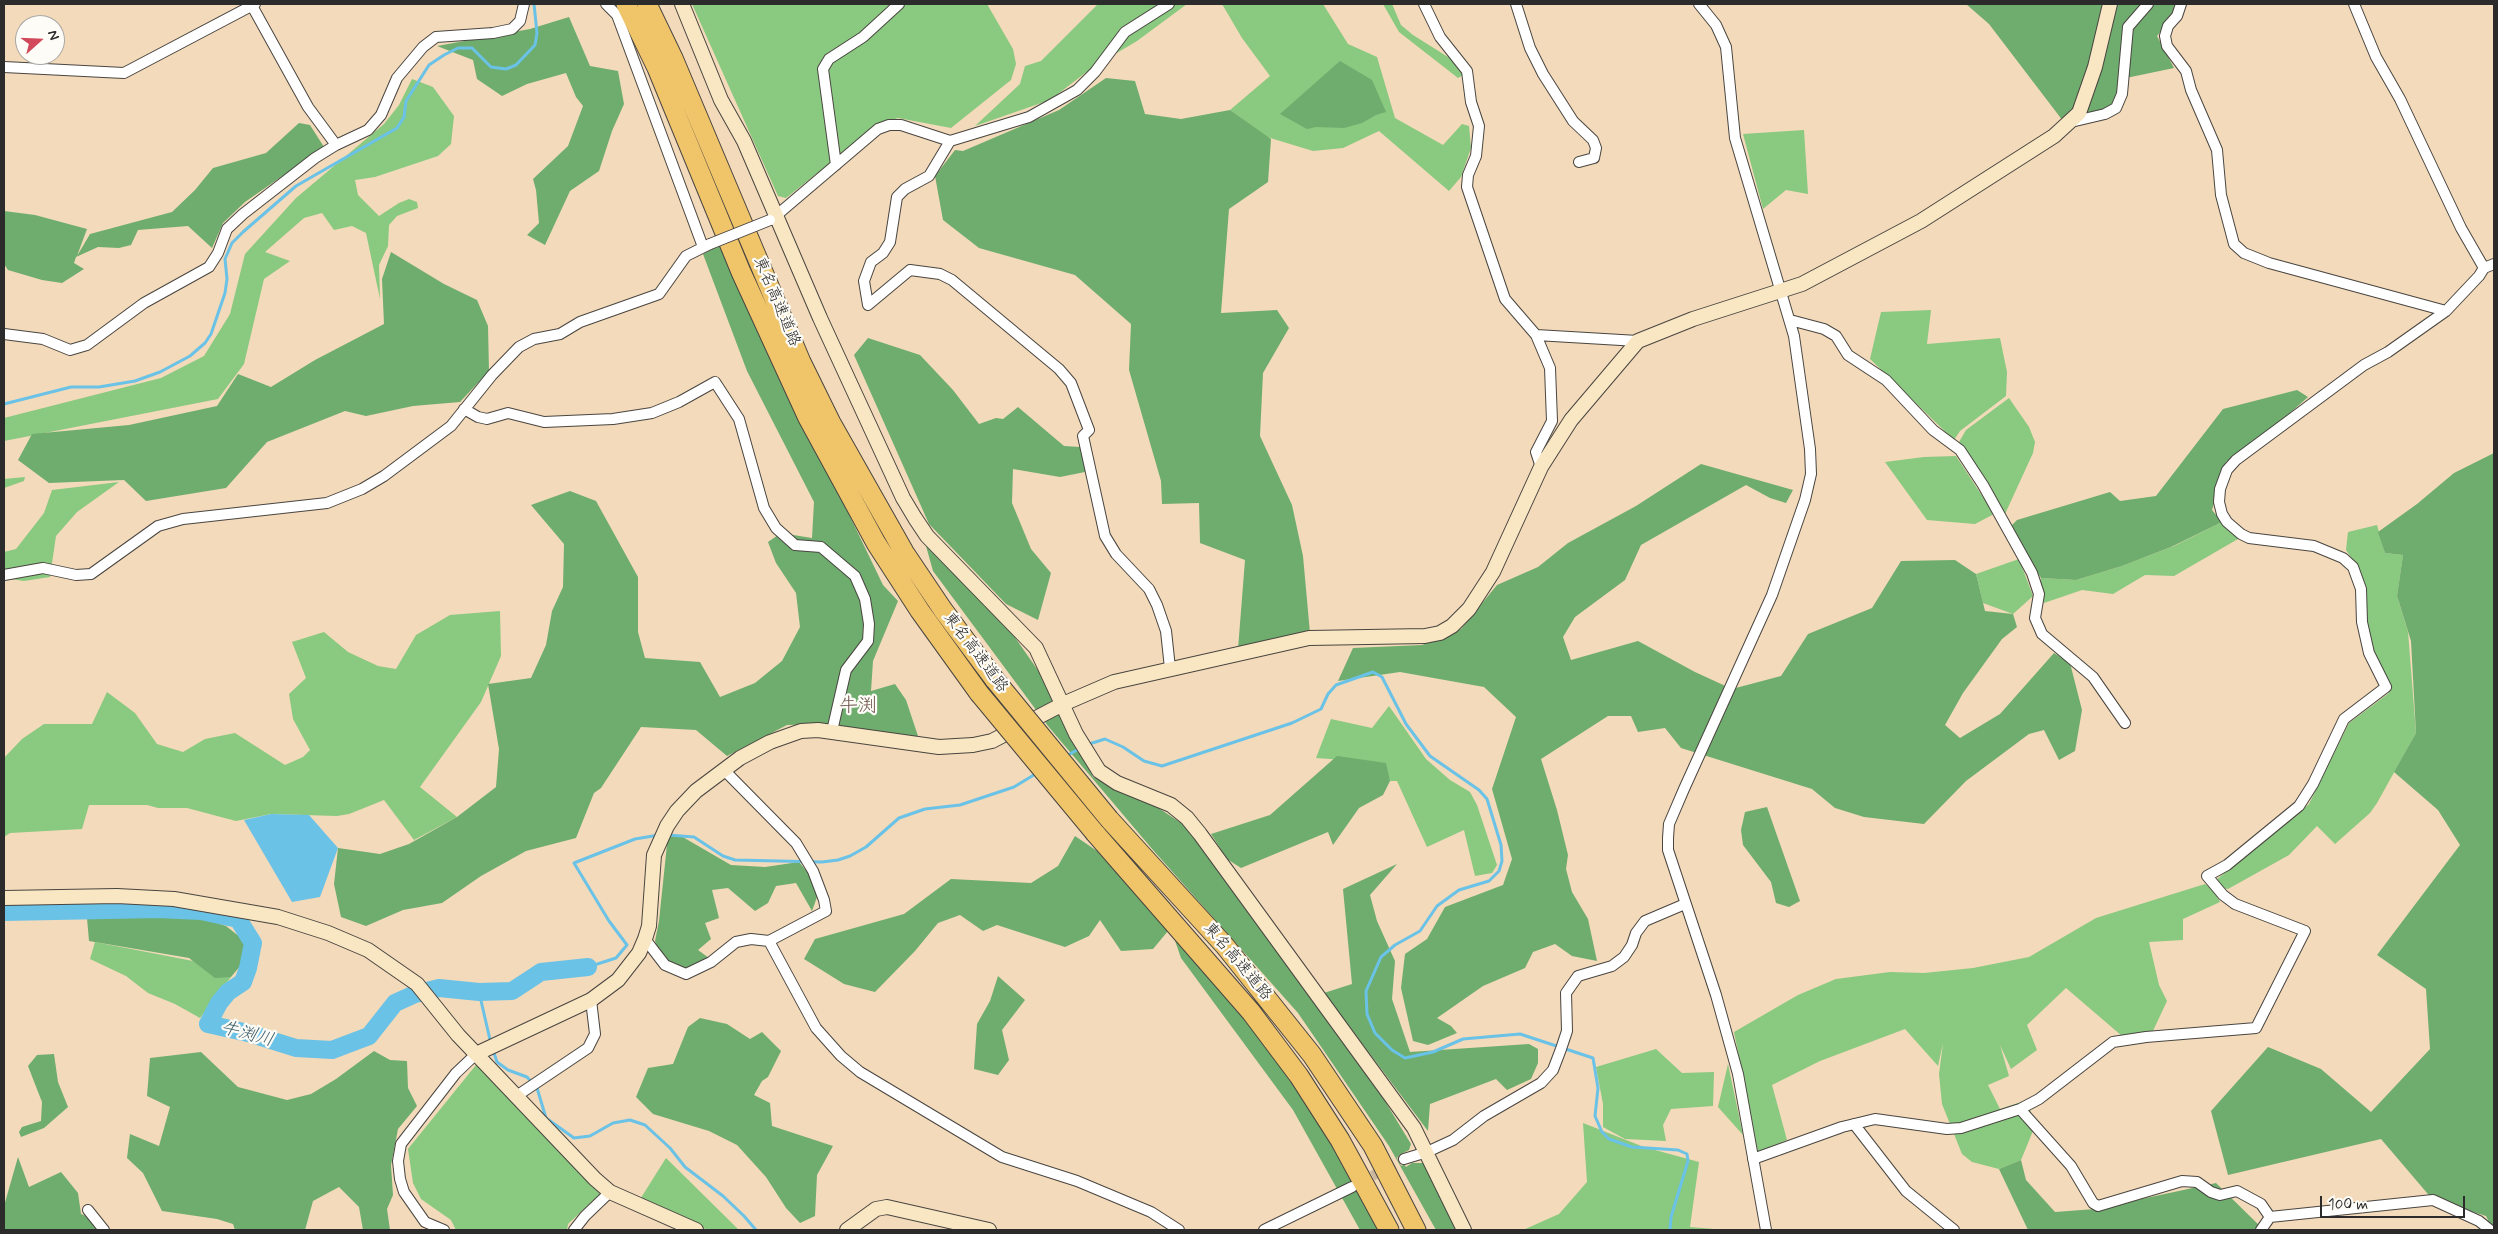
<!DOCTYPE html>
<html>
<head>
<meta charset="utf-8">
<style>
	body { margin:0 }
	#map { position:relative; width:2498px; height:1234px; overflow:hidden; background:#f3daba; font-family:Mynerve,sans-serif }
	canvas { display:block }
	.frame { position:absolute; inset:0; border:5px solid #2b2b2b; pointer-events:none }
	.north { position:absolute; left:15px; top:15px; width:50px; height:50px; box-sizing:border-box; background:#fdfcf7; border:1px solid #a9a8a5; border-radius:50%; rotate:70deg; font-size:14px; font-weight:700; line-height:20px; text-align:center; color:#2b2b2b }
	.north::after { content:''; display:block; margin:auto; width:18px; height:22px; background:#d1495b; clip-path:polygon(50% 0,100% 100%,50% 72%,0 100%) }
	.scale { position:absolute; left:2320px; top:1196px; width:145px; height:22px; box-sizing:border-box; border:2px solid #2b2b2b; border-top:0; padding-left:6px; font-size:15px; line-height:18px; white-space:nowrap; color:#2b2b2b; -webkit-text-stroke:4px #fdfcf7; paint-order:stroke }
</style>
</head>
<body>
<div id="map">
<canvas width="2498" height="1234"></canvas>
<div class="frame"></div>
<div class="north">N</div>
<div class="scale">100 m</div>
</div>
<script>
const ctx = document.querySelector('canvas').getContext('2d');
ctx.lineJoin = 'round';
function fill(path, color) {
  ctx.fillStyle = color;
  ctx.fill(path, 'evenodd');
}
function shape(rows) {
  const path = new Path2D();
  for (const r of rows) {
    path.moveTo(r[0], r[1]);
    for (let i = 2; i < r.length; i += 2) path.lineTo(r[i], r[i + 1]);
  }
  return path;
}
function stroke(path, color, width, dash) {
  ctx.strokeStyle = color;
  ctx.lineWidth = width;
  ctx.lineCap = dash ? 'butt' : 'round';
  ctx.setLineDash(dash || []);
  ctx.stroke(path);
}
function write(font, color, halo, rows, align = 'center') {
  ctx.font = font + ' Mynerve,"Klee One",sans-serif';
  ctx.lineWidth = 4.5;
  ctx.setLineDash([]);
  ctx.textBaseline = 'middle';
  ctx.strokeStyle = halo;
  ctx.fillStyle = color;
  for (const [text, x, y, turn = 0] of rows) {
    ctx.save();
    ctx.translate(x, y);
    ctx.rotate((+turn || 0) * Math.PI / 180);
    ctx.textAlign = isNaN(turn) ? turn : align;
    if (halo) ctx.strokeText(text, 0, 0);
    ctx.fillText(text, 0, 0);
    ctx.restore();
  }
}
fill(shape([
	[692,4,987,4,1013,49,1016,64,1011,80,951,128,898,118,879,124,786,198,778,196],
	[1098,4,1187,4,1137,41,1093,67,1050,100,975,126,1020,84,1025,66,1041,61],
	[1222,4,1323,4,1348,44,1377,57,1395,118,1443,145,1462,124,1469,126,1471,148,1461,177,1449,191,1379,131,1343,148,1313,151,1267,137,1230,110,1270,76,1242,38],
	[1383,4,1392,4,1401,25,1413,35,1456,62,1467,73,1458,78,1399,32],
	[412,79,433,87,454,116,451,144,438,156,375,177,355,180,358,195,379,216,399,203,409,199,417,202,418,208,397,216,389,225,388,246,379,265,380,299,366,233,352,226,334,230,322,213,304,218,265,252,290,261,264,279,244,364,218,399,4,441,4,418,161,378,204,356,230,314,245,254,296,198,384,124,399,105],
	[1804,130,1808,194,1786,190,1763,209,1743,134],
	[1931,310,1927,344,2000,338,2007,372,2006,396,1960,431,1954,440,1870,359,1881,312],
	[2009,398,2029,427,2035,442,2033,453,2005,514,1986,479,1959,442,1966,430],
	[1956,456,1994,514,1975,524,1927,520,1885,462,1924,457],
	[25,477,24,481,4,488,4,479],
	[119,482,77,512,56,536,50,577,24,581,4,578,4,552,16,549,44,513,52,490],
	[2222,522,2238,539,2174,576,2145,575,2113,594,2082,590,2044,603,2040,584,2041,578,2076,580,2122,566,2174,546],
	[2377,525,2385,553,2403,555,2397,596,2408,632,2416,733,2377,803,2370,813,2335,844,2317,826,2289,855,2228,889,2222,888,2216,880,2309,804,2349,723,2389,693,2370,641,2359,570,2346,550,2348,532],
	[2019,559,2033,596,2013,614,1983,603,1976,574],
	[500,611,501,656,481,702,420,787,457,817,414,840,384,800,349,814,337,816,271,814,236,821,187,808,158,808,147,805,89,805,82,829,10,833,4,837,4,758,22,739,44,724,92,724,107,692,135,713,157,744,183,752,205,739,235,733,285,765,303,757,310,750,293,719,289,694,306,678,292,642,324,632,348,652,378,666,396,669,416,635,450,615],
	[1389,706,1426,759,1450,780,1470,792,1477,805,1497,865,1492,873,1475,876,1464,830,1427,847,1397,781,1390,781,1384,763,1316,758,1331,719,1372,728],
	[2205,884,2214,891,2220,902,2183,919,2183,940,2149,942,2159,985,2167,1001,2152,1033,2122,1036,2066,988,2027,1025,2037,1050,2011,1069,2000,1045,2009,1076,1988,1085,2000,1109,2027,1100,2035,1126,2021,1160,1999,1169,1972,1162,1962,1154,1942,1104,1939,1074,1943,1043,1938,1066,1905,1029,1820,1061,1772,1085,1787,1140,1758,1152,1734,1032,1798,995,1836,979,1890,972,1924,973,1973,968,2029,957,2096,918],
	[95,942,193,961,231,977,200,1018,175,1004,148,993,126,976,90,959],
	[1656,1049,1682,1073,1714,1072,1713,1106,1671,1109,1663,1125,1666,1141,1625,1139,1603,1127,1603,1104,1596,1067],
	[1728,1064,1743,1135,1718,1107],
	[476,1065,600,1194,568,1224,567,1230,456,1230,451,1220,421,1199,413,1183,408,1149],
	[1583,1123,1644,1147,1699,1162,1690,1227,1726,1230,1523,1230,1559,1214,1587,1182],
	[666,1158,739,1230,708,1230,639,1201]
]), '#89c980');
fill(shape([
	[1966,4,2178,4,2177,12,2157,36,2174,68,2126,78,2113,105,2086,116,2063,121,1989,24],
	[569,17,590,66,618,71,624,104,612,131,599,171,570,191,545,245,527,235,539,223,536,190,533,179,568,146,583,106,576,97,566,73,527,84,502,96,477,79,473,60,437,46,530,29],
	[1340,61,1372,80,1386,112,1376,115,1362,123,1344,128,1316,127,1307,129,1280,114],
	[1106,78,1135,81,1145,114,1181,119,1230,110,1271,139,1268,182,1229,209,1221,313,1277,310,1289,328,1263,373,1260,436,1292,505,1303,556,1310,633,1238,649,1245,560,1200,543,1199,503,1162,504,1161,481,1129,370,1131,324,1075,275,979,248,943,220,935,176,955,150,963,151,1059,110],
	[299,123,310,125,324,147,245,202,223,223,212,248,188,226,138,230,131,245,119,248,98,247,76,257,74,263,84,269,62,283,42,280,8,270,4,264,4,211,35,215,87,229,77,256,90,234,172,212,195,190,213,168,266,153],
	[719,245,883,585,898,601,873,661,871,691,895,684,906,700,919,739,829,724,787,725,727,756,696,730,641,727,601,788,594,793,576,838,526,851,481,876,442,903,403,910,366,926,341,917,334,884,338,848,380,854,409,844,457,817,496,787,499,749,488,684,531,678,546,645,552,611,563,587,564,544,531,505,570,491,596,501,638,577,638,632,645,658,700,662,720,697,755,683,782,661,800,627,796,593,776,563,768,542,781,533,812,538,814,502,747,371,703,254],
	[391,252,444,284,477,300,488,326,489,371,460,402,413,406,366,416,345,411,267,442,226,488,146,501,124,480,49,483,18,460,32,434,129,425,217,406,238,374,271,387,315,360,384,324,382,279],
	[868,338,920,355,953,390,979,424,996,418,1003,419,1018,407,1064,446,1080,447,1084,455,1085,472,1060,477,1013,469,1012,503,1031,549,1051,573,1038,620,1006,604,929,524,854,355],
	[2297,390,2308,397,2273,428,2226,462,2212,510,2222,522,2171,547,2122,566,2076,580,2041,578,2010,527,2017,520,2110,492,2120,501,2156,496,2223,409],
	[2494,453,2494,1230,2493,1230,2486,1216,2433,1200,2381,1139,2228,1175,2211,1111,2268,1047,2321,1069,2371,1112,2430,1049,2426,989,2377,955,2460,845,2438,810,2394,772,2416,733,2411,641,2397,596,2403,555,2385,553,2378,532,2417,504,2454,473],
	[1701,464,1793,490,1786,503,1770,498,1746,485,1641,545,1625,580,1575,617,1563,637,1571,660,1638,641,1695,672,1732,689,1781,676,1808,634,1872,608,1901,561,1955,560,1976,574,1985,611,2013,614,2017,627,2002,639,1963,693,1945,725,1960,738,2000,714,2054,653,2070,663,2082,710,2075,751,2059,760,2044,730,2029,734,1966,781,1924,824,1864,817,1835,808,1812,789,1681,748,1665,728,1638,732,1631,716,1608,716,1541,759,1557,810,1568,855,1566,869,1572,892,1588,919,1597,961,1572,956,1555,944,1533,952,1525,968,1483,986,1437,1018,1451,1026,1457,1033,1428,1045,1413,1041,1401,988,1405,954,1427,939,1445,907,1503,885,1512,859,1492,789,1516,717,1484,687,1400,672,1338,681,1353,648,1422,645,1461,629,1497,585,1538,567,1568,543,1636,506],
	[926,546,1009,629,1042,676,1093,777,1157,807,1184,825,1383,1098,1411,1144,1409,1150,1399,1155,1406,1167,1412,1163,1423,1163,1456,1230,1436,1230,1389,1146,1298,1013,1153,850,1048,726,933,571],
	[1337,756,1386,763,1390,781,1383,795,1359,808,1333,845,1328,832,1241,868,1227,859,1211,834,1270,815],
	[1767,807,1800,901,1789,907,1776,903,1771,882,1743,845,1741,830,1745,812],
	[668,835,681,836,731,865,765,867,799,862,809,874,817,897,812,911,796,883,776,886,768,903,755,911,728,888,712,890,719,918,705,923,711,939,698,950,709,958,705,968,678,969,661,956,655,941,659,921],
	[1075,836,1097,851,1149,908,1168,931,1153,949,1121,951,1100,920,1089,936,1065,947,997,925,983,931,960,915,938,923,915,951,875,992,844,984,804,959,815,939,904,914,951,879,1031,883,1058,866],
	[1397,864,1370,895,1377,921,1395,961,1392,999,1410,1052,1529,1044,1538,1049,1538,1063,1531,1079,1507,1090,1496,1079,1430,1104,1428,1131,1324,993,1352,984,1343,889],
	[168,917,204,919,226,926,245,941,241,965,231,977,215,978,189,958,89,941,87,918],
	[1172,932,1266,1042,1345,1159,1382,1230,1360,1230,1293,1110,1181,958],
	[998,976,1025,1000,1002,1030,1009,1060,998,1075,974,1069,977,1024,990,1001],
	[700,1018,727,1024,750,1039,762,1032,781,1051,768,1077,762,1081,754,1095,770,1103,772,1126,833,1146,817,1175,815,1216,800,1223,786,1208,766,1177,737,1145,709,1131,653,1114,636,1097,648,1068,673,1064,688,1027],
	[374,1051,390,1060,407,1061,408,1088,417,1106,398,1129,391,1165,393,1195,387,1209,390,1230,363,1230,359,1207,339,1187,313,1201,305,1230,235,1230,233,1224,217,1219,162,1211,143,1173,127,1158,130,1134,159,1146,170,1107,147,1096,150,1058,201,1052,238,1087,287,1100,311,1094,336,1079],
	[54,1054,58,1082,68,1107,44,1128,21,1137,19,1132,22,1127,41,1121,42,1102,28,1066,37,1055],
	[18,1157,29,1187,61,1172,78,1193,81,1214,92,1218,101,1230,4,1230,4,1206],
	[2021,1160,2026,1180,2055,1212,2095,1209,2216,1183,2264,1230,2028,1230,1999,1169]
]), '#6ead6e');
fill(shape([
	[271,814,309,815,338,848,320,897,292,902,244,820]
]), '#6ac2e7');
stroke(shape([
	[4,404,71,387,99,387,135,381,160,372,190,356,205,343,211,334,225,293,227,279,225,259,232,243,243,232,296,186,397,128,404,117,406,101,429,65,444,55,458,48,472,48,491,67,506,69,516,65,535,45,537,33,534,4],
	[1086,745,1105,739,1123,747,1144,761,1162,766,1292,723,1321,709,1328,694,1336,685,1373,672,1382,677,1406,724,1430,756,1479,790,1487,799,1501,845,1502,861,1499,871,1489,881,1459,890,1437,906,1420,931,1395,945,1381,957,1366,991,1367,1014,1375,1033,1392,1050,1405,1058,1433,1052,1463,1039,1520,1034,1593,1058,1598,1088,1595,1116,1602,1132,1609,1139,1632,1147,1678,1150,1687,1154,1688,1161,1671,1217,1670,1230],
	[1066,756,1081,748],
	[668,835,694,837,723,856,735,860,822,862,838,860,850,856,866,847,899,818,925,809,960,805,1014,787,1037,773],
	[588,967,616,958,627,945,609,921,574,863,635,839,659,835],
	[479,992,491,1044],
	[493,1050,497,1062,508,1070,527,1077,537,1088,546,1118,574,1138,590,1136,613,1123,630,1120,645,1125,670,1148,685,1167,723,1196,744,1216,756,1230]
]), '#6ac2e7', 3);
stroke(shape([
	[4,912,158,909,201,911,238,919,253,943,248,968,243,982,228,992,219,1003,208,1024,248,1033,296,1048,332,1050,369,1036,395,1003,415,994,439,988,479,992,512,991,541,972,588,967]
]), '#6ac2e7', 18);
stroke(shape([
	[1359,1183,1404,1159]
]), '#cbb79d', 10, [10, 5]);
const street = shape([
	[251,4,308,107,336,145],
	[606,4,617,15,703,247],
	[1424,4,1440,37,1467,71,1471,102,1479,126,1476,156,1468,175,1467,187,1505,299,1536,335,1550,368,1552,421,1536,452,1541,467],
	[1516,4,1530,48,1543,74,1573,121,1593,140,1596,148,1594,158,1579,162],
	[1699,4,1716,25,1726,47,1735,138,1794,336,1810,449,1811,474,1805,500,1772,595,1684,789,1669,824,1668,838,1668,850,1716,995,1738,1074,1766,1230],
	[2181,4,2177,16,2168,26,2165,36,2167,46,2186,71,2191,90,2217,150,2221,195,2234,244,2244,253,2269,263,2446,311,2479,276,2484,268,2494,264],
	[2354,4,2376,57,2400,99,2461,228,2484,268],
	[4,67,124,73,255,4],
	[2071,122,2105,114,2116,108,2122,94,2128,27,2148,4],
	[950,141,929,176,905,189,897,197,890,242,883,253,871,262,864,281,868,305,910,270,940,274,952,280,1059,369,1071,383,1089,430,1083,436,1105,536,1116,554,1149,589,1157,605,1166,631,1170,668],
	[836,165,823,69,829,59,863,37,899,4],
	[771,220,878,129,889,125,901,125,950,141,1029,117,1077,90,1095,72,1125,32,1169,4],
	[1790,320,1824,329,1836,336,1848,355,1886,380,1933,430,1960,450,1983,485,2032,573,2039,594,2035,618,2042,634,2093,677,2125,723],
	[4,334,43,339,70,350,87,345,144,303,209,267,218,253,227,229,243,214,315,158,336,145,368,130,381,115,397,78,423,47,436,37,493,33,512,29,520,21,524,4],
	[1536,335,1638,341],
	[464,409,478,417,487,419,508,413,544,422,613,419,652,413,679,402,715,382,739,419,764,508,776,528,795,545,821,547,855,576,865,599,869,624,868,641,846,670,832,731],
	[4,575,43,568,76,575,91,574,158,526,183,519,327,503,362,489,384,476,451,426,492,375,519,347,534,339,560,334,580,322,659,294,686,256,710,244],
	[645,939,665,965,686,974,711,962,736,942,751,939,769,941,826,911,824,900,813,871,796,843,724,770],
	[769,941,816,1028,841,1056,860,1072,1002,1157,1077,1181,1151,1212,1179,1230],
	[515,1097,588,1048,595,1034,591,1000],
	[2020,1109,2071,1166,2093,1203,2098,1206,2182,1181,2197,1182,2211,1192,2220,1195,2237,1191,2261,1204,2270,1217],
	[1854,1124,1906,1191,1954,1230],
	[1404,1159,1427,1152,1453,1140,1484,1116,1541,1083,1553,1070,1561,1049,1567,1031,1566,993,1578,976,1612,966,1624,957,1632,945,1636,933,1645,921,1685,904],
	[1753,1159,1842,1127,1875,1119,1947,1129,1961,1128,2020,1109,2039,1099,2113,1042,2146,1037,2256,1028,2305,931,2235,904,2223,895,2207,876,2227,865,2299,806,2313,784,2344,719,2386,687,2369,653,2362,622,2361,589,2353,567,2343,558,2314,546,2249,538,2241,534,2227,522,2222,514,2219,502,2220,489,2227,470,2236,460,2364,365,2388,352,2446,311],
	[88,1210,104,1230],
	[2270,1217,2433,1200,2479,1221,2490,1230],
	[444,1230,425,1222,404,1192,400,1179,398,1161,401,1144,456,1073,476,1054],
	[574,1230,585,1216,610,1192],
	[1264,1230,1352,1187],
	[2261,1230,2270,1217]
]);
const secondary = shape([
	[682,4,721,100,744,141,820,318,903,498,915,518,927,536,1036,648,1076,734,1099,771,1117,783,1171,805,1187,818,1200,834,1414,1128,1464,1230],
	[4,898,117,896,174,899,278,917,328,933,368,950,417,984,458,1035,595,1179,610,1192,696,1230],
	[476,1054,591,1000,618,980,639,953,645,939,649,926,654,855,667,826,677,811,696,791,740,758,770,742,801,731,818,730,939,747,973,745,992,741,1063,704,1114,682,1309,638,1425,636,1440,633,1452,626,1469,609,1493,572,1541,467,1555,445,1571,420,1638,341,1693,319,1802,284,1921,221,2054,136,2079,113,2095,67,2110,4],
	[847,1230,876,1209,887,1207,989,1230]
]);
const highway = shape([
	[626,4,657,68,741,272,808,418,876,543,920,611,979,693],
	[647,4,673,58,801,362,831,423,904,552,943,610,995,680],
	[1109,819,1225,946,1312,1055,1373,1146,1416,1230],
	[1095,833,1251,1012,1299,1076,1340,1140,1389,1230]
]);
stroke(street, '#494540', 12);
stroke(secondary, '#494540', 16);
stroke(highway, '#494540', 21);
stroke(street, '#fff', 10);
stroke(secondary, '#f9e7c3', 14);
stroke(highway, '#f0c469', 19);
const streetBridge = shape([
	[710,244,770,220]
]);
const highwayBridge = shape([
	[995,680,1109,819],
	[979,693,1095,833]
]);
stroke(streetBridge, '#494540', 12, []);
stroke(highwayBridge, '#494540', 21, []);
stroke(streetBridge, '#fff', 10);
stroke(highwayBridge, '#f0c469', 19);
write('16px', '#2b2b2b', '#fdfcf7', [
	["東名高速道路",776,302,67],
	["東名高速道路",975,653,53],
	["東名高速道路",1237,962,50]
]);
write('italic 18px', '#41606d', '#fdfcf7', [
	["牛渕川",247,1035,15]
]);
write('19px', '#705850', '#fdfcf7', [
	["牛渕",858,707]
]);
</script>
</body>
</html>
